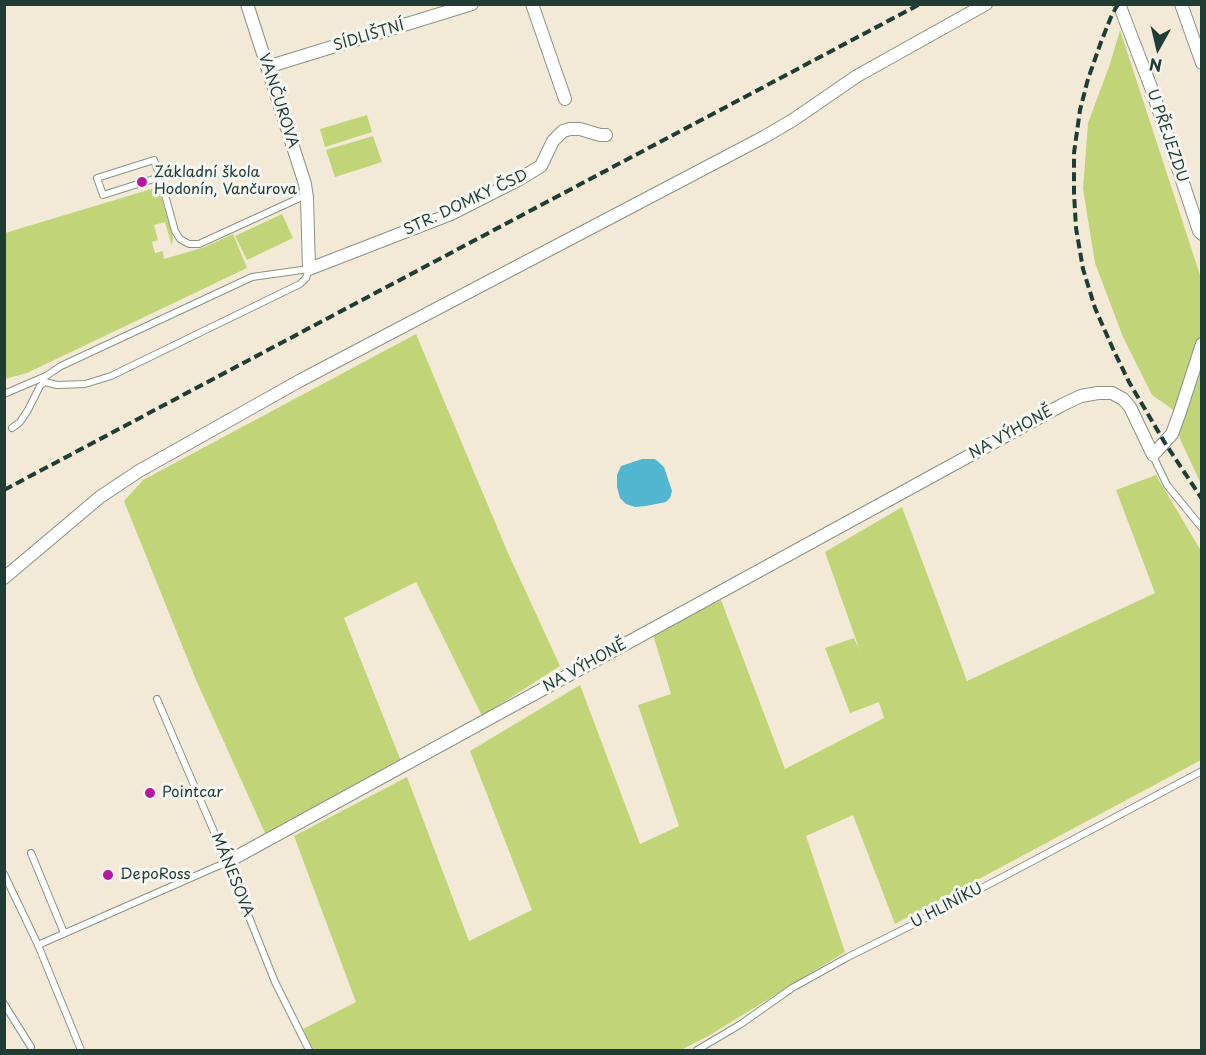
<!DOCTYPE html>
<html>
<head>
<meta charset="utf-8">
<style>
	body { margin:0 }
	#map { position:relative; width:1206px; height:1055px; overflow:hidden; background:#f3e9d7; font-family:"Playpen Sans",sans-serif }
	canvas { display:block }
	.frame { position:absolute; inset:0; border:6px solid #1f3d34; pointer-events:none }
	.north { position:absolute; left:1128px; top:18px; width:60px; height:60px; -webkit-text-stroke:4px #f6f6f2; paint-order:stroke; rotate:188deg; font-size:16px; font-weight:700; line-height:24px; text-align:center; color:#1f3d34 }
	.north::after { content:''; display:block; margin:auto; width:21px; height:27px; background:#1f3d34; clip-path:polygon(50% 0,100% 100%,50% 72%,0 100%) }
</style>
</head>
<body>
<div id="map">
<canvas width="1206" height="1055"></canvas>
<div class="frame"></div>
<div class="north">N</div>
</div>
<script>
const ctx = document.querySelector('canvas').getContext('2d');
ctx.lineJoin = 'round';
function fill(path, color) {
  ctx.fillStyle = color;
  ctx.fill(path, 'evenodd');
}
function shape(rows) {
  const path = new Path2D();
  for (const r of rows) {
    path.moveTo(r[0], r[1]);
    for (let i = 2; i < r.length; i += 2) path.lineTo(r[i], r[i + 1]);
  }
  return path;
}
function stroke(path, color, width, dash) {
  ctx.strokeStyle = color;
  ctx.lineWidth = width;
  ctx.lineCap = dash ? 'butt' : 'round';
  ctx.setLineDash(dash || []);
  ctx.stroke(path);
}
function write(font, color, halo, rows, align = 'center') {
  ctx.font = font + ' "Playpen Sans",sans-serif';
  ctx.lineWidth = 6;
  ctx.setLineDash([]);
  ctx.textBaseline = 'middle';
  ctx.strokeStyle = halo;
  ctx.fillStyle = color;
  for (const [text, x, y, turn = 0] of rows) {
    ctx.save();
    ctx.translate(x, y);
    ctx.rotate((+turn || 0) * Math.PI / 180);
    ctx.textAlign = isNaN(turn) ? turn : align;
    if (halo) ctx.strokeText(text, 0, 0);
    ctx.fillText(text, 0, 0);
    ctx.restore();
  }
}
fill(shape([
	[1120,30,1201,278,1201,484,1180,439,1175,411,1152,395,1123,337,1095,263,1083,189,1088,123,1110,64],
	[367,115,372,132,325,147,320,129],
	[373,136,382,162,335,177,326,150],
	[158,187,173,237,172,246,165,222,154,225,158,240,152,242,155,253,163,251,164,259,205,247,233,234,247,268,27,373,5,379,5,233],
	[282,214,293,238,247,260,235,236],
	[416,334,508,553,560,666,482,716,416,582,344,618,401,761,266,835,196,680,124,501,143,480],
	[1156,475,1201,551,1201,760,895,924,853,815,806,836,845,952,710,1035,681,1050,313,1050,303,1029,356,1002,294,836,407,777,469,941,532,910,470,751,580,685,640,844,679,826,638,705,671,694,653,635,721,600,785,769,884,718,879,702,850,713,825,648,854,638,860,651,825,552,902,507,967,681,1155,593,1116,490]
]), '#c1d578');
fill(shape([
	[642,459,655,459,664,467,672,491,670,498,666,502,646,506,635,507,626,504,620,498,617,487,617,475,621,466]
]), '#53b6d1');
const lane = shape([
	[160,177,154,160,97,178,103,195,160,177,175,231,180,239,189,244,199,244,306,195],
	[4,394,46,376,61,366,252,277,309,269,306,278,300,284,111,376,85,384,57,385,45,382,40,386,28,410,20,422,12,428],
	[1153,456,1167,485,1202,528],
	[157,699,227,862,275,982,309,1050],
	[31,853,64,933],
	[4,874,38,945,81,1050],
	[38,945,227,862],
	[4,1004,31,1047],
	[697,1050,741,1024,792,988,848,957,918,922,1202,771]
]);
const street = shape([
	[247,4,305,184,307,198,309,269,451,214,518,180,541,166,553,141,563,131,570,129,580,129,600,135,606,135],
	[532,4,565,99],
	[1119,4,1152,90,1199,231,1202,234],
	[1181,4,1202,63],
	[267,67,472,4],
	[4,578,100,497,139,471,301,380,764,137,793,120,857,76,986,4],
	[227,862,1062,405,1081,396,1098,393,1112,393,1123,399,1130,407,1153,455,1172,434,1180,412,1202,344]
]);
stroke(lane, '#899386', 8);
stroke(street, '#899386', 14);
stroke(lane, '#fff', 6);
stroke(street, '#fff', 12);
stroke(shape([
	[1118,4,1111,17,1101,42,1088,79,1080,110,1074,153,1074,193,1076,228,1083,269,1095,308,1113,349,1129,382,1165,443,1202,499],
	[4,490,920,4]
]), '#1f3d34', 4, [9, 4.5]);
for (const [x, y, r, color] of [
	[142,182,6,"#b5179e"],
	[150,793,6,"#b5179e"],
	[108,875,6,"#b5179e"]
]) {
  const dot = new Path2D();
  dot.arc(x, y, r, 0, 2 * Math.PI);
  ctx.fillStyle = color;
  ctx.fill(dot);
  stroke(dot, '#f6f6f2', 2);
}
write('15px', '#1f3d34', '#f6f6f2', [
	["SÍDLIŠTNÍ",369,36,-17],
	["VANČUROVA",278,101,72],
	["U PŘEJEZDU",1167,136,71],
	["STR. DOMKY ČSD",466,203,-25],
	["NA VÝHONĚ",1011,433,-29],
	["NA VÝHONĚ",585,666,-29],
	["MÁNESOVA",232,875,68],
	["U HLINÍKU",947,906,-28]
]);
write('15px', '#1f3d34', '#f6f6f2', [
	["Základní škola",154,173],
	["Hodonín, Vančurova",154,190],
	["Pointcar",162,793],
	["DepoRoss",120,875]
], 'left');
</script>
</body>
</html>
